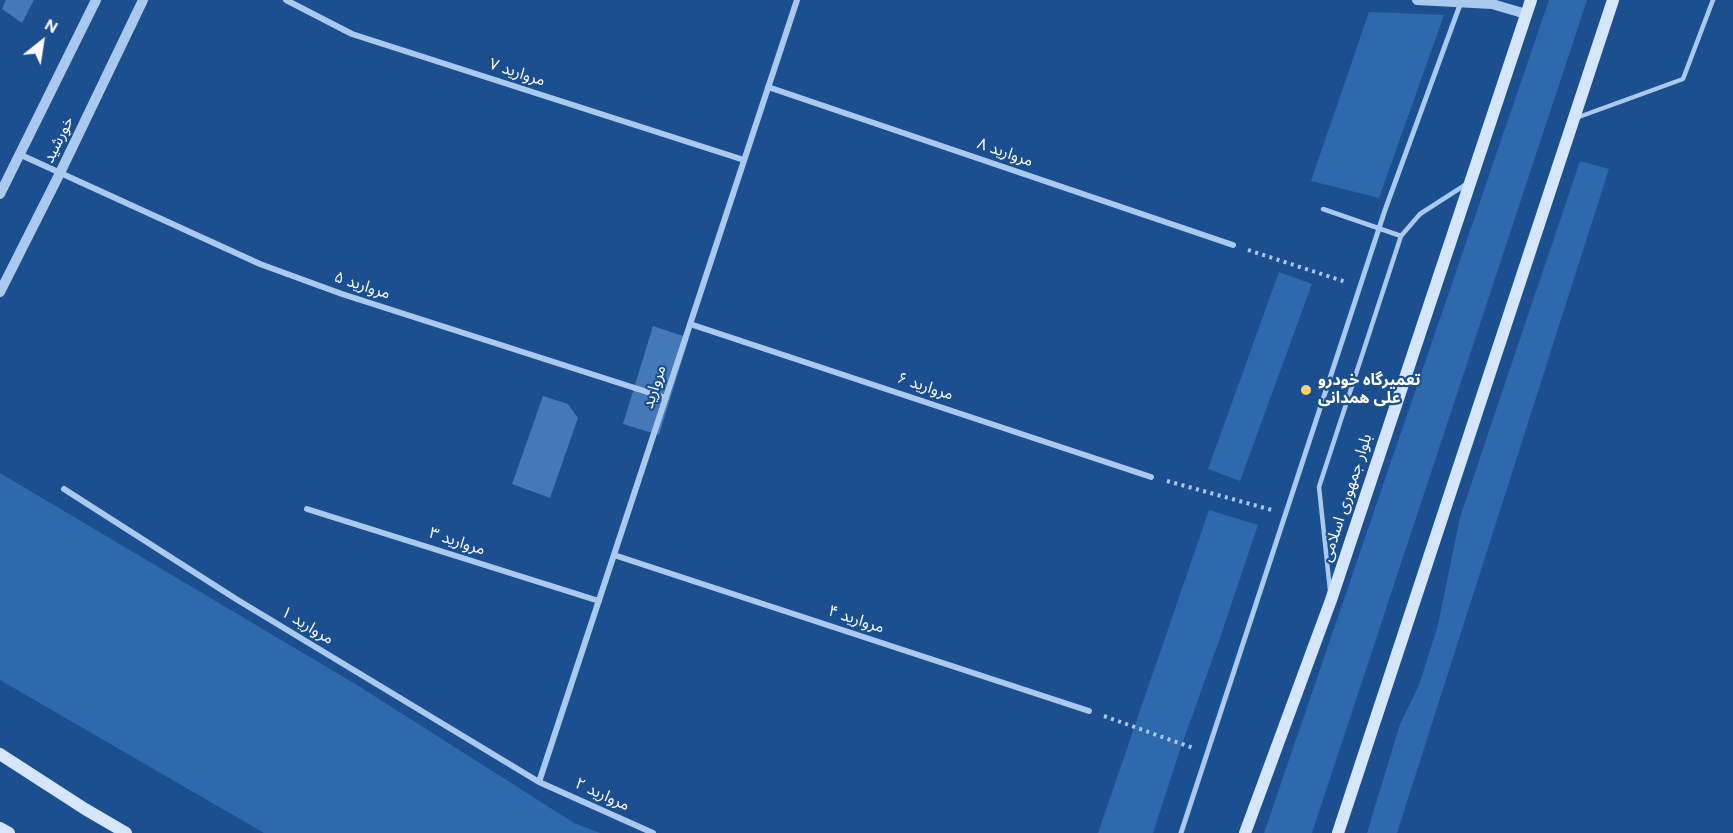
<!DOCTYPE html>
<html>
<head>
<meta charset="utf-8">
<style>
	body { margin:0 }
	#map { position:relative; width:1733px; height:833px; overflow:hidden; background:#1b4f8f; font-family:"DM Sans",sans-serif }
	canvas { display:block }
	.north { position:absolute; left:12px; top:12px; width:60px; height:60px; -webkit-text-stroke:4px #1b4f8f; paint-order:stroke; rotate:30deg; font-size:16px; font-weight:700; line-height:24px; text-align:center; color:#fff }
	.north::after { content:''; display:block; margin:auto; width:21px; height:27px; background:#fff; clip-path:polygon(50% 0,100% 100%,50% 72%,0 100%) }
</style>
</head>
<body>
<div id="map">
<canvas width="1733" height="833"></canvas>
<div class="north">N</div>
</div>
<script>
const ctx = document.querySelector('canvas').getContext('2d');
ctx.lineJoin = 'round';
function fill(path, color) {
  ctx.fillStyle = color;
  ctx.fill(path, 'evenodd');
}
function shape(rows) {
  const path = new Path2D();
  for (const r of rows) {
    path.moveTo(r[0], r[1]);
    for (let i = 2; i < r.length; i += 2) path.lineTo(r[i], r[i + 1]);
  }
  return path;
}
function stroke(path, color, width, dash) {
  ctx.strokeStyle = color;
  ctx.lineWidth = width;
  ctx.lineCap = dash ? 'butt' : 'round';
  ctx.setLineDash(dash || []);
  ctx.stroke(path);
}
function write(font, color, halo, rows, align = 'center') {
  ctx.font = font + ' "DM Sans","Noto Sans Arabic",sans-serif';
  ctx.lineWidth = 4.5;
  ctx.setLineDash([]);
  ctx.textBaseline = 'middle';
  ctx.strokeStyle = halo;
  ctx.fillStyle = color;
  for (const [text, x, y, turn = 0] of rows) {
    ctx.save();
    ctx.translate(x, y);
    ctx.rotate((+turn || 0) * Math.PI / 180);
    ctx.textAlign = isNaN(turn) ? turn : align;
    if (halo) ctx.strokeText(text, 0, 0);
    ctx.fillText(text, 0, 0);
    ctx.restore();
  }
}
fill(shape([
	[1549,0,1587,0,1312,833,1264,833],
	[1369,12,1444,15,1379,198,1311,181],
	[1580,161,1609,169,1397,833,1367,833,1400,724,1419,685,1438,625,1460,517],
	[1279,272,1312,284,1240,481,1208,469],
	[0,473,357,685,574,823,600,833,264,833,0,680],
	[1209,510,1258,525,1219,641,1182,744,1153,833,1098,833]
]), '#2e69ad');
fill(shape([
	[6,0,34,0,22,23,2,9],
	[653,326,689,338,659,435,623,424],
	[543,396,568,404,578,418,550,498,512,484]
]), '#4478b7');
stroke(shape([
	[1248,250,1346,282],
	[1167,481,1272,510],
	[1104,716,1193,748]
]), '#a9c9ee', 4, [3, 4.5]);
stroke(shape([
	[1576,118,1683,79,1713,0],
	[1323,209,1401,236],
	[1330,590,1319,487,1401,236,1420,214,1465,185]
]), '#a9c9ee', 4.5);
stroke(shape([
	[1181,833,1385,210,1461,2]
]), '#a9c9ee', 5);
stroke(shape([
	[286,0,352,34,744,160],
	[768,87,1233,245],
	[21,155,260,264,342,294,666,398],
	[690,324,1151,477],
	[64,489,236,599,539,782,653,833],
	[307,509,599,601],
	[614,555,1089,711],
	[539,782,797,0]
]), '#a9c9ee', 6);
stroke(shape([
	[1417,0,1492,4,1526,14],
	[0,194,96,0],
	[0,292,60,173,143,0]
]), '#a9c9ee', 10);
stroke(shape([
	[0,754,85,809,126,833],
	[0,828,9,833],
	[1245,833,1331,600,1531,0],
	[1338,833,1613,0]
]), '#d6e6fa', 12);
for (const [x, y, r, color] of [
	[1306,390,6,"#ffd166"]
]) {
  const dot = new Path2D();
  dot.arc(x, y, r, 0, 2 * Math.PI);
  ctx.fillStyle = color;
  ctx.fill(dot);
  stroke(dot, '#1b4f8f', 2);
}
write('16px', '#fff', '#1b4f8f', [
	["مروارید ۷",517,73,18],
	["خورشید",59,140,-64],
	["مروارید ۸",1005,153,19],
	["مروارید ۵",362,286,18],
	["مروارید",655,387,-72],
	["مروارید ۶",925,387,18],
	["بلوار جمهوری اسلامی",1347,498,-72],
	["مروارید ۳",457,542,18],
	["مروارید ۴",856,620,18],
	["مروارید ۱",307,626,31],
	["مروارید ۲",602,795,24]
]);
write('bold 16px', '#fff', '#1b4f8f', [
	["تعمیرگاه خودرو",1318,381],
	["علی همدانی",1318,399]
], 'left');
</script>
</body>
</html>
